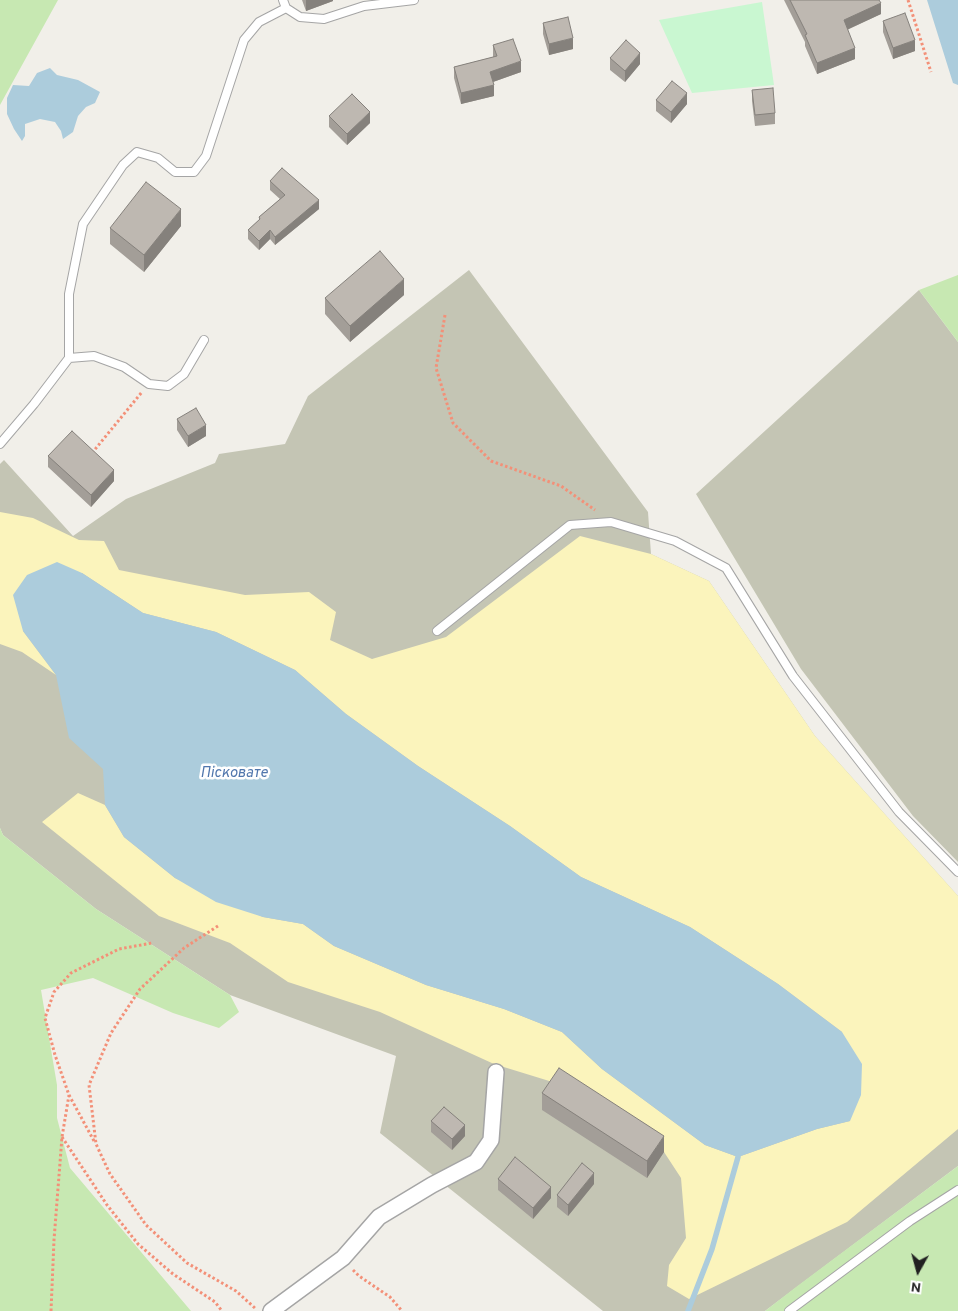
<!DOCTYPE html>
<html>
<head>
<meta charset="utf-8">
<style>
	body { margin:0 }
	#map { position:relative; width:958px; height:1311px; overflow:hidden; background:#f1efe9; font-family:Overpass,sans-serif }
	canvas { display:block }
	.north { position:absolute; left:893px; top:1246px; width:50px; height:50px; -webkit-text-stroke:4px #fff; paint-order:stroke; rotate:187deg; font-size:14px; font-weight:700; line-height:20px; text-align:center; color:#212121 }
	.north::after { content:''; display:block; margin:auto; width:18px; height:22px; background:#212121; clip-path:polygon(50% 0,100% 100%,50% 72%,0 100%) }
</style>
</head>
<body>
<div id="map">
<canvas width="958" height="1311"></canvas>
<div class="north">N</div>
</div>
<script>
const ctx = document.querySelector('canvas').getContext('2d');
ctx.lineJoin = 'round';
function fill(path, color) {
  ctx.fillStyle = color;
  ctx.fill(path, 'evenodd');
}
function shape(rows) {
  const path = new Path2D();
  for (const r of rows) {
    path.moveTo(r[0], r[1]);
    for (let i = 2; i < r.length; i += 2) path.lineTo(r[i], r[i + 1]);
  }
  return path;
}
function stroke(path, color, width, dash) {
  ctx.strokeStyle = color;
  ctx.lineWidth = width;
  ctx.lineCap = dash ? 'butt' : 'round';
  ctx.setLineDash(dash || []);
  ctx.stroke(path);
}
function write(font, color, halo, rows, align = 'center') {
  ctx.font = font + ' Overpass,sans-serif';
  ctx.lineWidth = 5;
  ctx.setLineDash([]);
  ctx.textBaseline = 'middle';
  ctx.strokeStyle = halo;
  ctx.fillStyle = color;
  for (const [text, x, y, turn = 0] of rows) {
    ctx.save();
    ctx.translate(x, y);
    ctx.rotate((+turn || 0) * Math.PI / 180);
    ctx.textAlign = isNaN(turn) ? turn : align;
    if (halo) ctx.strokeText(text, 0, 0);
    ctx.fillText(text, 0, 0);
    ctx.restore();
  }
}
fill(shape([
	[469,270,648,512,651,554,709,581,815,736,958,896,958,1166,765,1311,603,1311,380,1133,396,1056,230,995,96,909,3,835,0,828,0,464,4,460,73,536,126,499,215,463,219,454,285,444,308,396],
	[919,290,958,342,958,862,913,816,801,669,696,494]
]), '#c4c5b4');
fill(shape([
	[0,0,58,0,0,105],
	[958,275,958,342,919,290],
	[0,828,3,835,96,909,230,995,239,1012,219,1028,173,1013,93,978,41,990,57,1085,57,1118,70,1168,191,1311,0,1311],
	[958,1166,958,1311,765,1311,796,1287]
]), '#c7e8b2');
fill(shape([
	[0,512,33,518,79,540,104,541,119,570,245,595,309,592,336,612,330,640,372,659,446,637,580,536,651,554,709,581,815,736,958,896,958,1129,847,1222,689,1299,667,1286,669,1265,686,1238,681,1178,664,1152,559,1084,494,1064,380,1012,288,982,230,943,159,916,42,822,78,793,105,805,124,837,175,878,263,917,303,924,334,946,426,985,504,1009,562,1032,602,1069,705,1145,738,1157,817,1129,850,1121,842,1032,778,984,690,927,581,877,510,826,418,766,346,714,295,670,216,632,143,613,82,573,23,631,56,675,22,652,0,644]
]), '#fbf4bc');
fill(shape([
	[762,2,774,85,692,93,659,20]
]), '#c9f7d1');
fill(shape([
	[927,0,958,0,958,85,953,83],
	[50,68,57,75,78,80,100,92,95,103,86,107,78,116,73,132,63,139,61,131,55,122,40,119,25,124,25,136,22,141,14,129,7,114,7,98,13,85,29,86,37,73],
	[57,562,82,573,143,613,216,632,295,670,346,714,418,766,510,826,581,877,690,927,778,984,842,1032,862,1064,861,1095,850,1121,817,1129,738,1157,705,1145,602,1069,562,1032,504,1009,426,985,334,946,303,924,263,917,216,902,175,878,124,837,105,805,103,769,69,738,56,675,23,631,13,595,27,575]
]), '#acccdc');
stroke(shape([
	[688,1311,712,1249,738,1157]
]), '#acccdc', 5.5);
const lane = shape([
	[283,0,286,8,300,17,324,19,364,6,414,0],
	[69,358,94,356,124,367,149,384,168,386,184,374,204,340],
	[0,444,34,404,69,358,69,294,83,224,123,165,137,152,158,158,175,172,194,172,206,156,244,40,259,22,286,8],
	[437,631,570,525,611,522,675,541,726,568,793,676,899,812,958,872],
	[789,1311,910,1221,958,1190]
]);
const street = shape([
	[271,1311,343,1258,379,1217,432,1185,476,1162,491,1140,496,1072]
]);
stroke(lane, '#a5a5a5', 10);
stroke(street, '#a5a5a5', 18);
stroke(shape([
	[908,0,931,72],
	[445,315,436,368,453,423,491,461,561,486,595,510],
	[92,453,142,392],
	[218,926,184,948,140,989,111,1033,89,1085,96,1144,110,1174,146,1225,187,1263,236,1291,256,1309],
	[62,1137,107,1205,138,1244,173,1274,215,1302,222,1311],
	[94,1141,69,1095,55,1055,45,1018,54,992,71,973,119,949,152,943],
	[353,1270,359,1276,390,1297,402,1311],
	[51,1311,54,1240,62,1137,69,1095]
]), '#f39078', 3, [2.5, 2.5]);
stroke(lane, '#fff', 8);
stroke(street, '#fff', 15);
fill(shape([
	[302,0,333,0,333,1,306,11],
	[784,0,879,0,881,14,847,30,855,59,817,74,805,46,805,42],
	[883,21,915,51,893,59,883,32],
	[543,23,573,49,549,55,543,34],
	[493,45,521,72,493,82,494,96,461,104,454,78,454,67,493,57],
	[610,58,640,64,625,82,610,70],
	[752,90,775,113,775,124,755,126,752,101],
	[656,100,687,104,671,123,656,111],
	[329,116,370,123,347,145,329,127],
	[270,181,319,209,275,245,270,239,259,250,248,239,248,230,259,220,259,217,280,199,270,190],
	[181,226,144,272,110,244,110,228],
	[404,295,350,342,325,314,325,298],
	[177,419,206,436,188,447,177,430],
	[48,456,114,481,91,507,48,467],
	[542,1093,664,1152,647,1178,542,1110],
	[431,1121,465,1136,452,1150,431,1132],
	[498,1179,551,1198,533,1219,498,1190],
	[594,1184,568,1216,557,1207,557,1195]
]), '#a39e98');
fill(shape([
	[306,0,333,0,333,1,306,11],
	[881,3,881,14,844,31,844,20],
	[573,38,573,49,549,55,549,44],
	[915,40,915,51,893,59,893,48],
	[855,48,855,59,817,74,817,63],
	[640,53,640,64,625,82,625,71],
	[521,61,521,72,490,83,490,72],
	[494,85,494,96,461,104,461,93],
	[687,93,687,104,671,123,671,112],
	[370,112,370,123,347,145,347,134],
	[319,200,319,209,275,245,275,237],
	[181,209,181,226,144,272,144,255],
	[270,230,270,239,259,250,259,241],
	[404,279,404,295,350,342,350,326],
	[206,425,206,436,188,447,188,436],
	[114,470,114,481,91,507,91,495],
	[465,1125,465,1136,452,1150,452,1139],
	[664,1136,664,1152,647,1178,647,1161],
	[594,1173,594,1184,568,1216,568,1205],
	[551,1187,551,1198,533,1219,533,1208]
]), '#85817c');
const building = shape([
	[790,0,879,0,881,3,844,20,855,48,817,63,805,35,807,34,790,0],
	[905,13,915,40,893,48,883,21,905,13],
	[568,17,573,38,549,44,543,23,568,17],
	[513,39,521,61,490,72,494,85,461,93,454,67,497,56,493,45,513,39],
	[626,40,640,53,625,71,610,58,626,40],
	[672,81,687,93,671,112,656,100,672,81],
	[773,88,775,113,755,115,752,90,773,88],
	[352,94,370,112,347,134,329,116,352,94],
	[282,168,319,200,275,237,270,230,259,241,248,230,260,219,259,217,285,195,270,181,282,168],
	[146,182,181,209,144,255,110,228,146,182],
	[380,251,404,279,350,326,325,298,380,251],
	[196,408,206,425,188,436,177,419,196,408],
	[72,431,114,470,91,495,48,456,72,431],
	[559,1068,664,1136,647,1161,542,1093,559,1068],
	[444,1107,465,1125,452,1139,431,1121,444,1107],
	[515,1157,551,1187,533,1208,498,1179,515,1157],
	[582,1163,594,1173,568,1205,557,1195,582,1163]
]);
fill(building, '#beb8b1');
stroke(building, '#85817c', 1);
write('italic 15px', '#5177ad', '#fff', [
	["Пісковате",234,774]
]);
</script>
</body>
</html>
